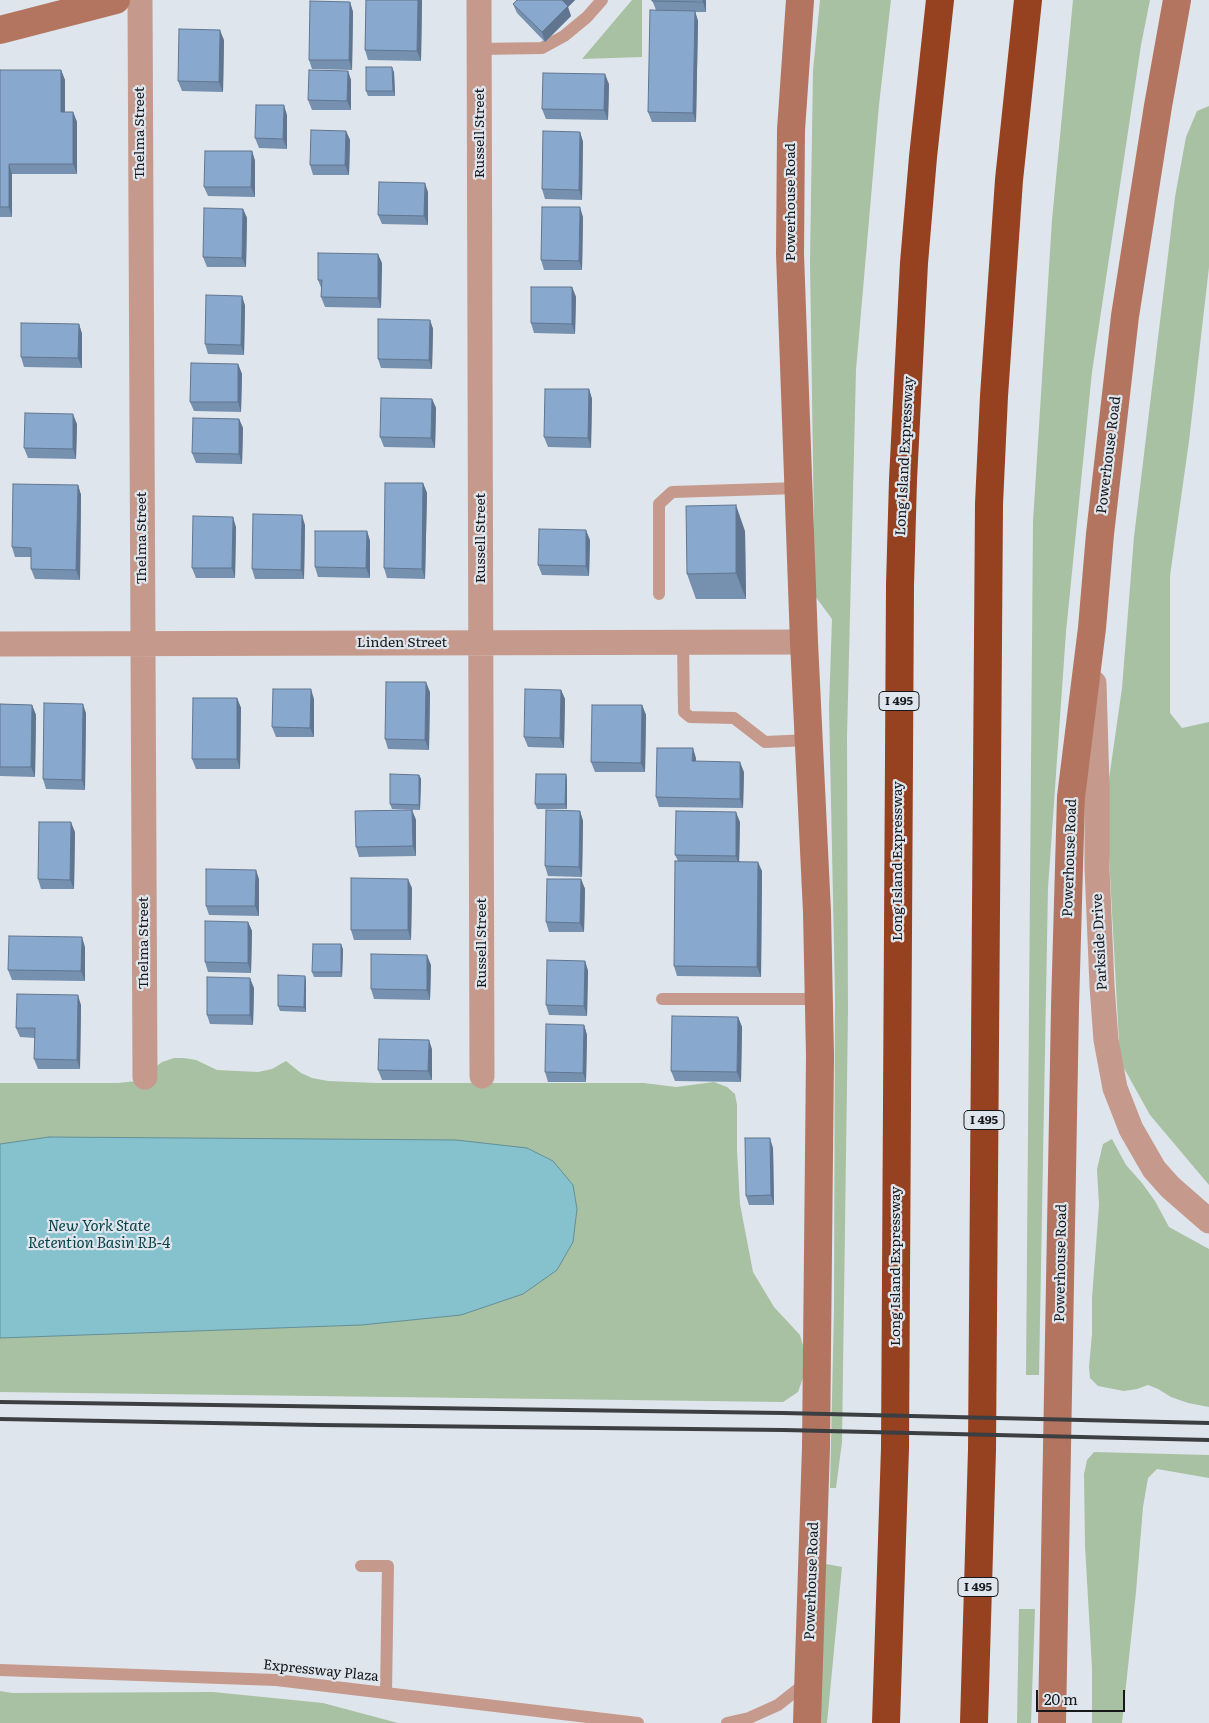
<!DOCTYPE html>
<html>
<head>
<meta charset="utf-8">
<style>
	body { margin:0 }
	#map { position:relative; width:1209px; height:1723px; overflow:hidden; background:#dfe5ec; font-family:Literata,serif }
	canvas { display:block }
	.scale { position:absolute; left:1036px; top:1690px; width:89px; height:22px; box-sizing:border-box; border:2px solid #16181a; border-top:0; padding-left:6px; font-size:15px; line-height:18px; white-space:nowrap; color:#16181a; -webkit-text-stroke:4px #dfe5ec; paint-order:stroke }
</style>
</head>
<body>
<div id="map">
<canvas width="1209" height="1723"></canvas>
<div class="scale">20 m</div>
</div>
<script>
const ctx = document.querySelector('canvas').getContext('2d');
ctx.lineJoin = 'round';
function fill(path, color) {
  ctx.fillStyle = color;
  ctx.fill(path, 'evenodd');
}
function shape(rows) {
  const path = new Path2D();
  for (const r of rows) {
    path.moveTo(r[0], r[1]);
    for (let i = 2; i < r.length; i += 2) path.lineTo(r[i], r[i + 1]);
  }
  return path;
}
function stroke(path, color, width, dash) {
  ctx.strokeStyle = color;
  ctx.lineWidth = width;
  ctx.lineCap = dash ? 'butt' : 'round';
  ctx.setLineDash(dash || []);
  ctx.stroke(path);
}
function write(font, color, halo, rows, align = 'center') {
  ctx.font = font + ' Literata,serif';
  ctx.lineWidth = 4.5;
  ctx.setLineDash([]);
  ctx.textBaseline = 'middle';
  ctx.strokeStyle = halo;
  ctx.fillStyle = color;
  for (const [text, x, y, turn = 0] of rows) {
    ctx.save();
    ctx.translate(x, y);
    ctx.rotate((+turn || 0) * Math.PI / 180);
    ctx.textAlign = isNaN(turn) ? turn : align;
    if (halo) ctx.strokeText(text, 0, 0);
    ctx.fillText(text, 0, 0);
    ctx.restore();
  }
}
fill(shape([
	[632,0,642,0,642,57,582,59],
	[820,0,891,0,879,105,856,370,847,737,848,1012,842,1442,836,1488,830,1488,834,1308,835,993,829,707,832,619,815,596,810,262,813,71],
	[1073,0,1150,0,1141,45,1092,372,1066,632,1048,888,1039,1375,1026,1375,1033,521,1052,220],
	[1209,106,1209,267,1189,441,1170,576,1170,713,1182,728,1209,722,1209,1185,1150,1115,1120,1061,1106,800,1122,688,1134,537,1175,197,1186,137,1197,111],
	[174,1058,184,1058,196,1060,217,1070,258,1072,272,1069,286,1061,301,1073,312,1078,328,1081,376,1083,644,1083,676,1087,714,1082,727,1087,735,1094,737,1105,737,1150,740,1204,753,1272,774,1307,800,1335,806,1356,804,1375,798,1392,783,1402,0,1392,0,1083,118,1083,137,1081,162,1062],
	[1112,1139,1126,1165,1142,1183,1155,1201,1169,1227,1209,1249,1209,1407,1188,1403,1171,1397,1158,1389,1148,1385,1137,1389,1124,1391,1098,1386,1090,1378,1089,1367,1092,1334,1092,1298,1099,1205,1097,1169,1103,1144],
	[1094,1452,1209,1455,1209,1478,1157,1469,1148,1478,1143,1507,1136,1592,1122,1723,1092,1723,1092,1668,1085,1546,1084,1474,1087,1460],
	[826,1564,842,1567,827,1723,817,1723],
	[1019,1609,1035,1609,1031,1723,1017,1723],
	[0,1691,12,1693,213,1692,323,1703,398,1723,0,1723]
]), '#a8c1a2');
const water = shape([
	[49,1137,456,1140,527,1148,553,1161,573,1185,577,1209,573,1242,557,1270,523,1294,461,1315,361,1325,0,1338,0,1144,49,1137]
]);
fill(water, '#85c2cd');
stroke(water, '#648f97', 1);
stroke(shape([
	[480,49,542,48,564,36,587,17,602,0],
	[659,594,659,504,672,492,799,488],
	[683,642,684,712,690,717,734,718,765,742,809,740],
	[662,999,819,999],
	[361,1566,388,1566,386,1693],
	[0,1670,276,1680,638,1723],
	[727,1723,749,1718,778,1705,807,1682]
]), '#c59a8c', 12);
stroke(shape([
	[140,0,145,1077],
	[479,0,482,1076],
	[0,644,804,642],
	[1094,683,1097,786,1097,868,1102,986,1106,1040,1115,1088,1131,1129,1154,1169,1170,1187,1209,1221]
]), '#c59a8c', 25);
stroke(shape([
	[800,0,791,130,790,254,804,642,817,912,820,1056,816,1447,807,1723],
	[0,30,116,0],
	[1052,1723,1065,1007,1071,797,1092,628,1100,534,1125,316,1158,106,1177,0]
]), '#b37560', 28);
stroke(shape([
	[886,1723,895,1448,900,585,903,480,914,263,923,157,940,0],
	[974,1723,982,1450,989,504,994,396,1009,180,1028,0]
]), '#964120', 28);
stroke(shape([
	[0,1402,783,1413,1209,1423],
	[0,1419,319,1425,784,1430,1209,1440]
]), '#3c3f42', 4);
fill(shape([
	[366,0,422,0,421,61,368,60,365,50],
	[517,0,575,0,568,7,571,16,545,42,517,13,513,4],
	[652,0,706,0,706,12,695,12,698,21,696,122,652,122,648,112,656,10],
	[350,2,353,12,352,70,312,69,309,60],
	[224,40,223,92,182,91,178,81],
	[0,70,61,70,65,80,65,112,73,112,77,122,77,174,12,174,12,217,0,217],
	[348,71,351,80,351,110,312,110,308,100],
	[394,72,395,96,368,96,366,91],
	[609,84,608,120,546,119,542,109],
	[287,115,287,149,259,148,255,138],
	[346,131,350,140,349,175,313,175,310,165],
	[580,132,583,142,582,200,545,199,542,189],
	[252,151,255,161,255,197,208,196,204,187],
	[428,192,428,225,382,224,378,215],
	[243,209,247,218,246,267,207,267,203,257],
	[583,217,582,270,544,270,541,260],
	[382,263,381,308,325,307,321,297,322,290,318,280],
	[572,287,576,297,575,334,534,333,531,323],
	[242,296,245,306,244,355,208,354,205,344],
	[430,320,433,329,432,369,381,368,378,359],
	[79,324,82,334,82,368,24,367,21,357],
	[238,364,242,374,241,412,194,411,190,402],
	[589,389,592,399,591,448,548,447,544,437],
	[432,399,436,408,435,448,384,447,380,437],
	[239,419,243,428,242,464,196,463,192,453],
	[77,424,76,459,28,458,24,448],
	[423,483,427,493,425,579,387,578,384,568],
	[78,485,81,495,80,580,35,579,31,569,31,557,15,557,12,547],
	[305,525,304,579,255,579,252,569],
	[236,527,235,578,196,578,192,568],
	[367,531,370,541,370,578,318,577,315,567],
	[745,531,746,599,696,599,687,574],
	[590,540,589,576,542,575,538,565],
	[561,690,565,699,564,748,528,747,524,737],
	[430,692,429,750,388,749,385,739],
	[237,698,241,708,240,769,196,769,192,759],
	[314,699,314,737,276,737,272,727],
	[0,704,32,705,36,715,35,777,0,776],
	[642,705,646,715,645,772,595,772,591,762],
	[86,713,85,790,46,789,43,779],
	[696,758,696,761,744,772,743,808,659,807,656,797],
	[566,774,567,779,567,809,537,809,535,804],
	[419,775,421,779,420,810,392,809,390,804],
	[412,810,416,820,416,856,359,857,356,847],
	[580,811,583,821,582,877,548,876,545,866],
	[740,822,739,861,762,871,761,977,677,976,674,966,678,861,675,855],
	[75,832,74,889,41,889,38,879],
	[259,879,259,916,209,915,206,906],
	[581,879,585,889,584,932,549,932,546,922],
	[412,888,411,940,354,940,351,930],
	[248,922,252,931,251,973,208,972,205,962],
	[85,947,85,981,12,980,8,970],
	[343,949,342,977,314,977,312,972],
	[585,961,588,971,587,1016,549,1015,546,1005],
	[431,965,430,1000,374,999,371,989],
	[305,976,306,981,306,1012,280,1011,278,1006],
	[254,988,253,1025,210,1024,207,1015],
	[81,1005,80,1069,38,1069,34,1059,35,1038,20,1037,16,1028],
	[738,1017,742,1027,741,1082,675,1081,671,1071],
	[584,1025,587,1035,586,1082,548,1082,545,1072],
	[432,1049,432,1080,382,1080,378,1070],
	[773,1148,774,1205,749,1205,746,1196]
]), '#7690b0');
fill(shape([
	[418,0,422,0,421,61,417,51],
	[562,0,575,0,568,7,571,16,545,42,542,32],
	[703,0,706,0,706,12,703,2],
	[350,2,353,12,352,70,349,60],
	[695,11,698,21,696,122,693,113],
	[220,30,224,40,223,92,219,82],
	[392,67,394,72,395,96,393,91],
	[61,70,65,80,65,121,61,112],
	[348,71,351,80,351,110,347,101],
	[605,74,609,84,608,120,604,110],
	[284,105,287,115,287,149,283,139],
	[73,112,77,122,77,174,73,164],
	[346,131,350,140,349,175,345,165],
	[580,132,583,142,582,200,579,190],
	[252,151,255,161,255,197,251,187],
	[9,164,12,174,12,217,9,207],
	[425,183,428,192,428,225,424,216],
	[580,207,583,217,582,270,579,261],
	[243,209,247,218,246,267,242,258],
	[378,254,382,263,381,308,378,298],
	[572,287,576,297,575,334,572,324],
	[242,296,245,306,244,355,241,345],
	[430,320,433,329,432,369,429,360],
	[79,324,82,334,82,368,78,358],
	[238,364,242,374,241,412,238,402],
	[589,389,592,399,591,448,588,438],
	[432,399,436,408,435,448,431,438],
	[73,414,77,424,76,459,73,449],
	[239,419,243,428,242,464,239,454],
	[423,483,427,493,425,579,422,569],
	[78,485,81,495,80,580,76,570],
	[736,505,745,531,746,599,736,573],
	[302,515,305,525,304,579,301,570],
	[233,517,236,527,235,578,232,568],
	[586,530,590,540,589,576,586,566],
	[367,531,370,541,370,578,366,568],
	[426,682,430,692,429,750,425,740],
	[311,689,314,699,314,737,310,728],
	[561,690,565,699,564,748,560,738],
	[237,698,241,708,240,769,237,759],
	[83,704,86,713,85,790,82,780],
	[32,705,36,715,35,777,31,767],
	[642,705,646,715,645,772,641,763],
	[693,748,696,758,696,771,692,761],
	[740,762,744,772,743,808,740,799],
	[566,774,567,779,567,809,565,804],
	[419,775,421,779,420,810,419,805],
	[412,810,416,820,416,856,413,846],
	[580,811,583,821,582,877,579,867],
	[736,812,740,822,739,866,736,856],
	[71,822,75,832,74,889,70,880],
	[758,862,762,871,761,977,757,967],
	[256,870,259,879,259,916,255,906],
	[408,879,412,888,411,940,408,930],
	[581,879,585,889,584,932,580,923],
	[248,922,252,931,251,973,248,963],
	[82,937,85,947,85,981,81,971],
	[341,944,343,949,342,977,341,972],
	[427,955,431,965,430,1000,427,990],
	[585,961,588,971,587,1016,584,1006],
	[305,976,306,981,306,1012,304,1007],
	[250,978,254,988,253,1025,250,1015],
	[78,995,81,1005,80,1069,77,1060],
	[738,1017,742,1027,741,1082,737,1072],
	[584,1025,587,1035,586,1082,583,1073],
	[429,1040,432,1049,432,1080,428,1071],
	[770,1138,773,1148,774,1205,771,1195]
]), '#607690');
const building = shape([
	[366,0,418,0,417,51,365,50,366,0],
	[517,0,562,0,568,6,542,32,513,4,517,0],
	[652,0,703,0,703,2,652,1,652,0],
	[310,1,350,2,349,60,309,60,310,1],
	[650,10,695,11,693,113,648,112,650,10],
	[179,29,220,30,219,82,178,81,179,29],
	[366,67,392,67,393,91,366,91,366,67],
	[0,70,61,70,61,112,73,112,73,164,9,164,9,207,0,207,0,70],
	[309,70,348,71,347,101,308,100,309,70],
	[543,73,605,74,604,110,542,109,543,73],
	[256,105,284,105,283,139,255,138,256,105],
	[311,130,346,131,345,165,310,165,311,130],
	[543,131,580,132,579,190,542,189,543,131],
	[205,151,252,151,251,187,204,187,205,151],
	[379,182,425,183,424,216,378,215,379,182],
	[542,207,580,207,579,261,541,260,542,207],
	[204,208,243,209,242,258,203,257,204,208],
	[318,253,378,254,378,298,321,297,322,280,318,280,318,253],
	[531,287,572,287,572,324,531,323,531,287],
	[206,295,242,296,241,345,205,344,206,295],
	[378,319,430,320,429,360,378,359,378,319],
	[21,323,79,324,78,358,21,357,21,323],
	[191,363,238,364,238,402,190,402,191,363],
	[545,389,589,389,588,438,544,437,545,389],
	[381,398,432,399,431,438,380,437,381,398],
	[25,413,73,414,73,449,24,448,25,413],
	[193,418,239,419,239,454,192,453,193,418],
	[385,483,423,483,422,569,384,568,385,483],
	[13,484,78,485,76,570,31,569,31,548,12,547,13,484],
	[736,505,736,573,687,574,686,506,736,505],
	[253,514,302,515,301,570,252,569,253,514],
	[193,516,233,517,232,568,192,568,193,516],
	[539,529,586,530,586,566,538,565,539,529],
	[315,531,367,531,366,568,315,567,315,531],
	[386,682,426,682,425,740,385,739,386,682],
	[273,689,311,689,310,728,272,727,273,689],
	[525,689,561,690,560,738,524,737,525,689],
	[193,698,237,698,237,759,192,759,193,698],
	[44,703,83,704,82,780,43,779,44,703],
	[0,704,32,705,31,767,0,767,0,704],
	[592,705,642,705,641,763,591,762,592,705],
	[657,748,693,748,692,761,740,762,740,799,656,797,657,748],
	[390,774,419,775,419,805,390,804,390,774],
	[536,774,566,774,565,804,535,804,536,774],
	[412,810,413,846,356,847,355,811,412,810],
	[546,810,580,811,579,867,545,866,546,810],
	[676,811,736,812,736,856,675,855,676,811],
	[39,822,71,822,70,880,38,879,39,822],
	[675,861,758,862,757,967,674,966,675,861],
	[206,869,256,870,255,906,206,906,206,869],
	[351,878,408,879,408,930,351,930,351,878],
	[547,879,581,879,580,923,546,922,547,879],
	[205,921,248,922,248,963,205,962,205,921],
	[9,936,82,937,81,971,8,970,9,936],
	[313,944,341,944,341,972,312,972,313,944],
	[371,954,427,955,427,990,371,989,371,954],
	[547,960,585,961,584,1006,546,1005,547,960],
	[278,975,305,976,304,1007,278,1006,278,975],
	[207,977,250,978,250,1015,207,1015,207,977],
	[17,994,78,995,77,1060,34,1059,35,1028,16,1028,17,994],
	[672,1016,738,1017,737,1072,671,1071,672,1016],
	[546,1024,584,1025,583,1073,545,1072,546,1024],
	[379,1039,429,1040,428,1071,378,1070,379,1039],
	[745,1138,770,1138,771,1195,746,1196,745,1138]
]);
fill(building, '#89a8cd');
stroke(building, '#607690', 1);
for (const [x, y, w] of [
	[899,701,40],
	[984,1120,40],
	[978,1587,40]
]) {
  const box = new Path2D();
  box.roundRect(x - w / 2, y - 9.5, w, 19, 4);
  ctx.fillStyle = '#dfe5ec';
  ctx.fill(box);
  stroke(box, '#16181a', 1);
}
write('bold 12px', '#16181a', null, [
	["I 495",899,701],
	["I 495",984,1120],
	["I 495",978,1587]
]);
write('14px', '#16181a', '#dfe5ec', [
	["Thelma Street",140,133,-90],
	["Russell Street",480,133,-90],
	["Powerhouse Road",791,202,-90],
	["Powerhouse Road",1109,455,-83],
	["Long Island Expressway",905,456,-87],
	["Thelma Street",142,538,-90],
	["Russell Street",481,538,-90],
	["Linden Street",402,643],
	["Powerhouse Road",1070,858,-88],
	["Long Island Expressway",898,861,-90],
	["Parkside Drive",1100,942,-93],
	["Thelma Street",144,943,-90],
	["Russell Street",482,943,-90],
	["Powerhouse Road",1061,1263,-89],
	["Long Island Expressway",896,1266,-90],
	["Powerhouse Road",812,1581,-88],
	["Expressway Plaza",321,1671,6]
]);
write('italic 15px', '#07424a', '#dfe5ec', [
	["New York State",99,1227],
	["Retention Basin RB-4",99,1244]
]);
</script>
</body>
</html>
